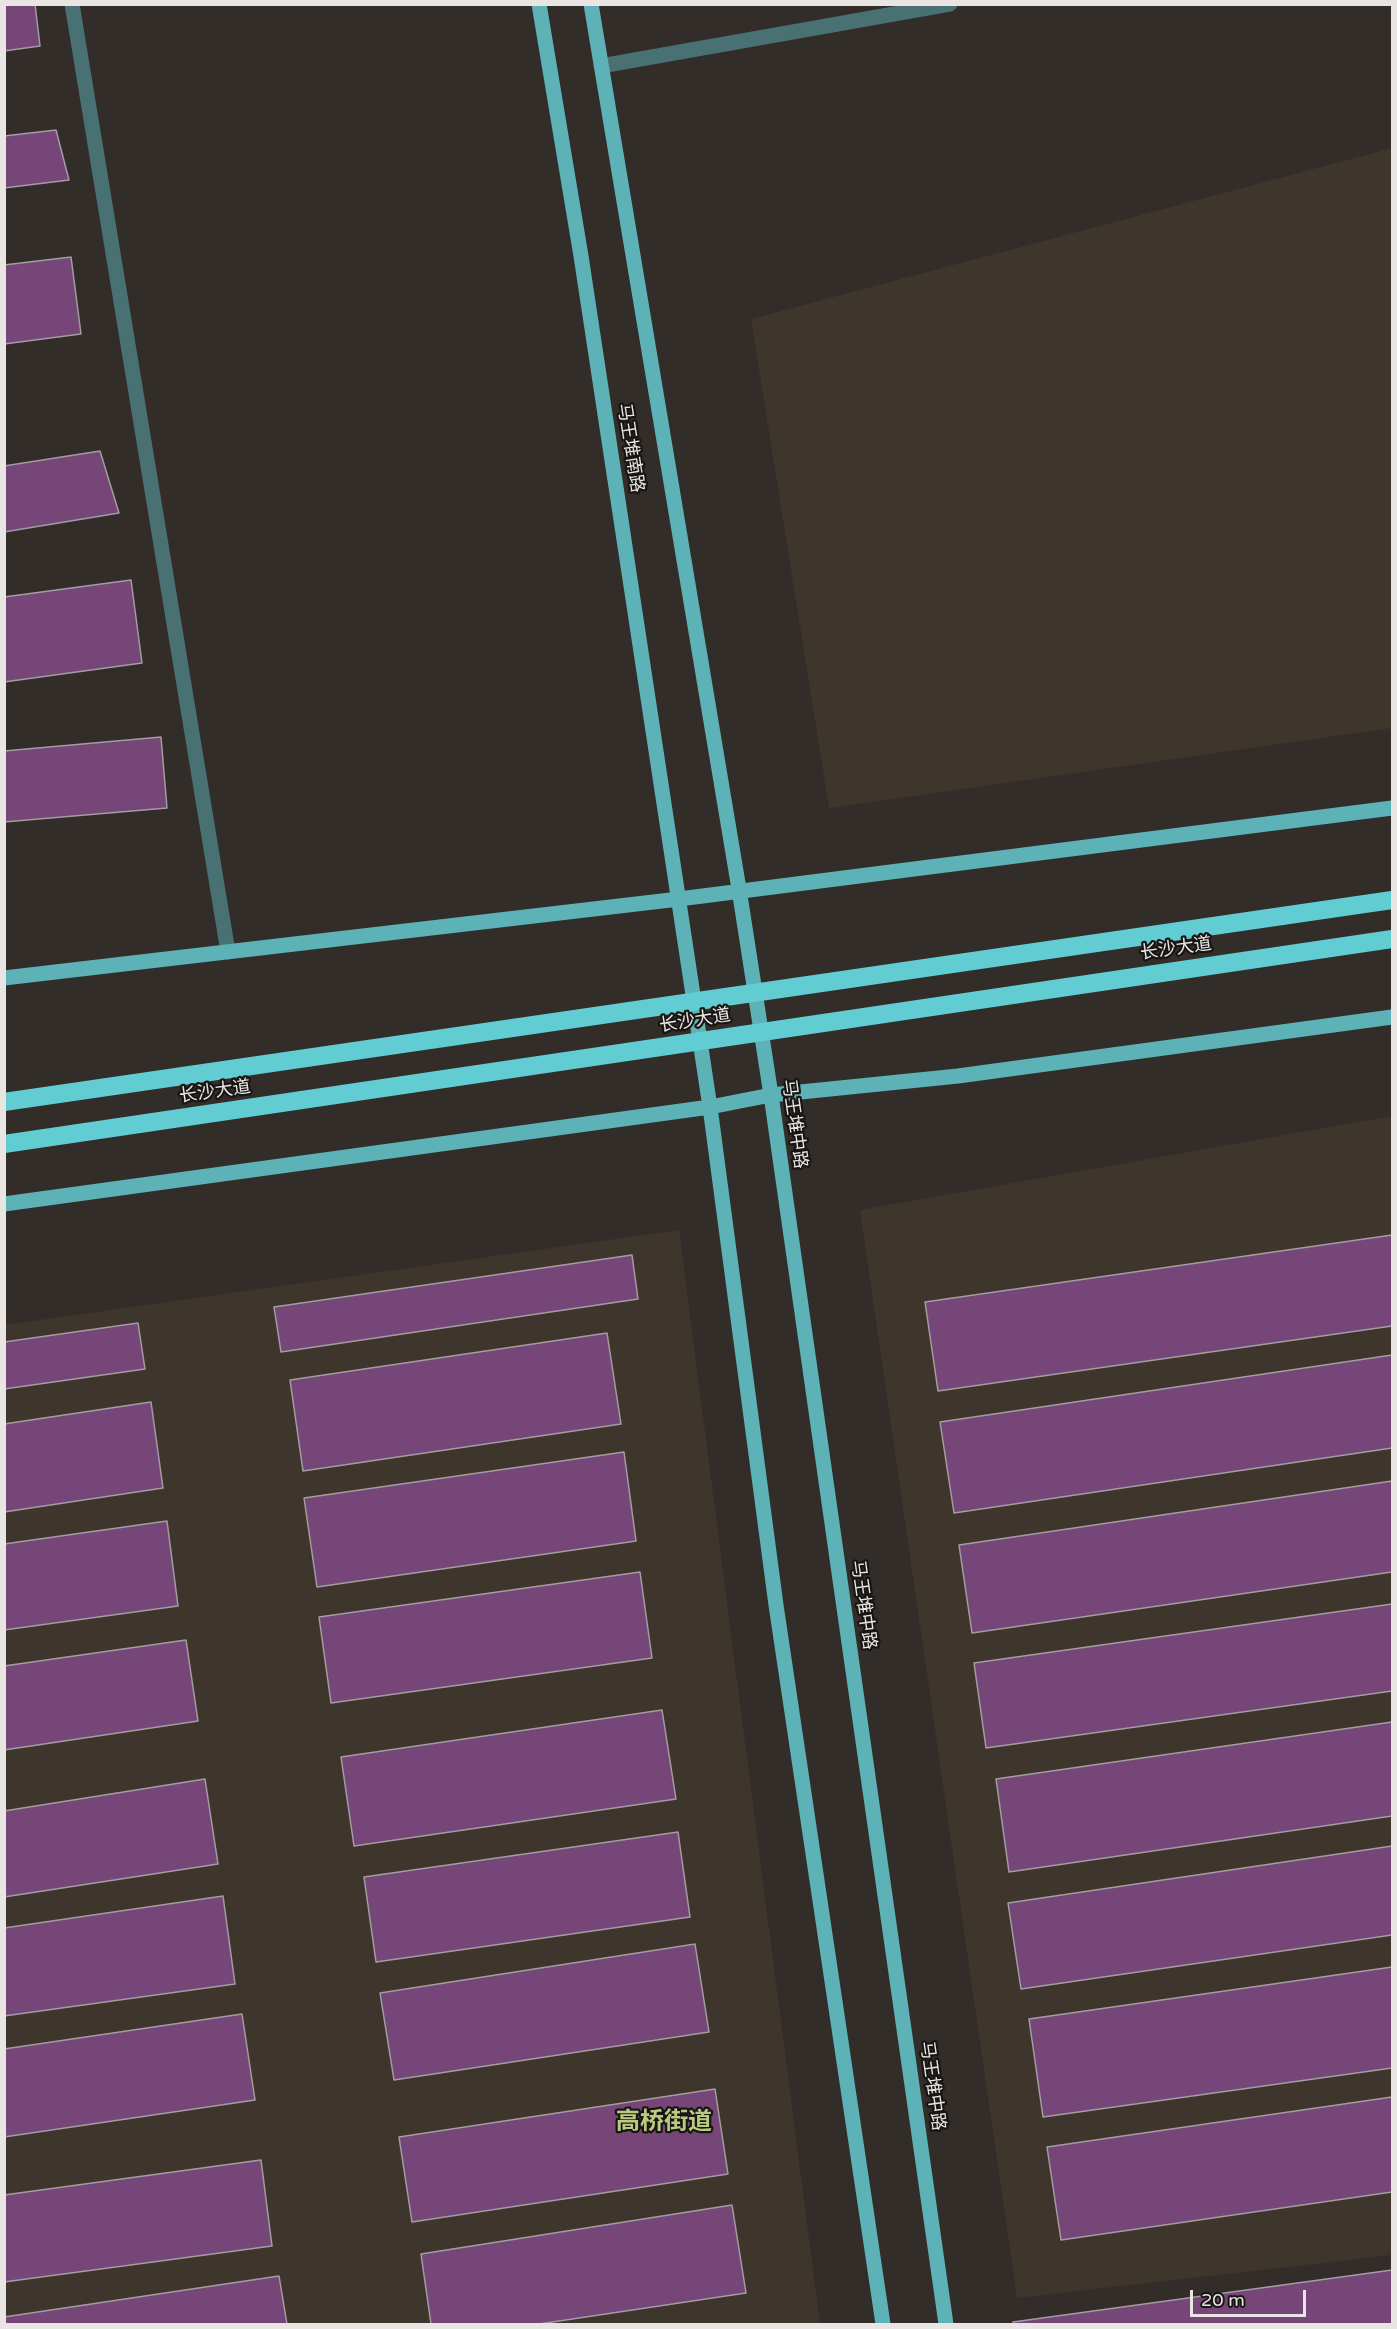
<!DOCTYPE html>
<html>
<head>
<meta charset="utf-8">
<style>
	body { margin:0 }
	#map { position:relative; width:1397px; height:2329px; overflow:hidden; background:#322d29; font-family:"Varela Round",sans-serif }
	canvas { display:block }
	.frame { position:absolute; inset:0; border:6px solid #e8e5e3; pointer-events:none }
	.scale { position:absolute; left:1190px; top:2290px; width:116px; height:27px; box-sizing:border-box; border:3px solid #e8e5e3; border-top:0; padding-left:8px; font-size:18px; line-height:21px; white-space:nowrap; color:#e8e5e3; -webkit-text-stroke:4px #181614; paint-order:stroke }
</style>
</head>
<body>
<div id="map">
<canvas width="1397" height="2329"></canvas>
<div class="frame"></div>
<div class="scale">20 m</div>
</div>
<script>
const ctx = document.querySelector('canvas').getContext('2d');
ctx.lineJoin = 'round';
function fill(path, color) {
  ctx.fillStyle = color;
  ctx.fill(path, 'evenodd');
}
function shape(rows) {
  const path = new Path2D();
  for (const r of rows) {
    path.moveTo(r[0], r[1]);
    for (let i = 2; i < r.length; i += 2) path.lineTo(r[i], r[i + 1]);
  }
  return path;
}
function stroke(path, color, width, dash) {
  ctx.strokeStyle = color;
  ctx.lineWidth = width;
  ctx.lineCap = dash ? 'butt' : 'round';
  ctx.setLineDash(dash || []);
  ctx.stroke(path);
}
function write(font, color, halo, rows, align = 'center') {
  ctx.font = font + ' "Varela Round","Noto Sans SC",sans-serif';
  ctx.lineWidth = 4.5;
  ctx.setLineDash([]);
  ctx.textBaseline = 'middle';
  ctx.strokeStyle = halo;
  ctx.fillStyle = color;
  for (const [text, x, y, turn = 0] of rows) {
    ctx.save();
    ctx.translate(x, y);
    ctx.rotate((+turn || 0) * Math.PI / 180);
    ctx.textAlign = isNaN(turn) ? turn : align;
    if (halo) ctx.strokeText(text, 0, 0);
    ctx.fillText(text, 0, 0);
    ctx.restore();
  }
}
fill(shape([
	[1392,148,1392,728,829,808,751,319],
	[1392,1116,1392,2255,1017,2298,860,1210],
	[679,1230,820,2324,5,2324,4,1325]
]), '#3e352c');
const building = shape([
	[4,4,35,4,40,46,4,51,4,4],
	[56,130,69,180,4,188,4,136,56,130],
	[71,257,81,334,4,344,4,265,71,257],
	[100,451,119,513,4,532,4,466,100,451],
	[131,580,142,663,4,682,4,597,131,580],
	[161,737,167,808,4,822,4,751,161,737],
	[1392,1235,1392,1326,938,1391,925,1302,1392,1235],
	[632,1255,638,1299,281,1352,274,1307,632,1255],
	[138,1323,145,1369,4,1389,4,1342,138,1323],
	[607,1333,621,1424,303,1471,290,1380,607,1333],
	[1392,1355,1392,1448,954,1513,940,1422,1392,1355],
	[151,1402,163,1488,4,1512,4,1424,151,1402],
	[624,1452,636,1541,317,1587,304,1498,624,1452],
	[1392,1481,1392,1572,972,1633,959,1545,1392,1481],
	[167,1521,178,1606,4,1630,4,1544,167,1521],
	[640,1572,652,1658,331,1703,319,1617,640,1572],
	[1392,1604,1392,1691,986,1748,974,1663,1392,1604],
	[186,1640,198,1721,4,1750,4,1666,186,1640],
	[662,1710,676,1799,354,1846,341,1757,662,1710],
	[1392,1722,1392,1816,1009,1872,996,1779,1392,1722],
	[205,1779,218,1864,4,1897,4,1811,205,1779],
	[678,1832,690,1917,376,1962,364,1877,678,1832],
	[1392,1846,1392,1935,1021,1989,1008,1903,1392,1846],
	[223,1896,235,1984,4,2016,4,1928,223,1896],
	[695,1944,709,2032,394,2080,380,1993,695,1944],
	[1392,1967,1392,2068,1043,2117,1029,2019,1392,1967],
	[242,2014,255,2100,4,2137,4,2049,242,2014],
	[715,2089,728,2174,412,2222,399,2137,715,2089],
	[1392,2097,1392,2192,1061,2240,1047,2147,1392,2097],
	[261,2160,272,2246,4,2282,4,2195,261,2160],
	[732,2205,746,2293,539,2324,431,2324,421,2254,732,2205],
	[1392,2270,1392,2324,1013,2324,1013,2322,1392,2270],
	[279,2276,287,2324,4,2324,4,2317,279,2276]
]);
fill(building, '#774678');
stroke(building, '#a29da2', 1.5);
stroke(shape([
	[72,4,228,952],
	[601,66,950,4]
]), '#497173', 15);
stroke(shape([
	[539,4,581,256,710,1107,776,1605,883,2324],
	[591,4,739,889,771,1095,946,2324],
	[4,978,679,899,1392,808],
	[4,1204,710,1107,771,1095,958,1076,1392,1017]
]), '#5cb2b7', 15);
stroke(shape([
	[4,1102,1392,900],
	[4,1144,1392,939]
]), '#61ccd2', 18);
write('18px', '#e8e5e3', '#181614', [
	["马王堆南路",630,448,81],
	["长沙大道",1176,949,-8],
	["长沙大道",695,1021,-9],
	["长沙大道",215,1092,-8],
	["马王堆中路",794,1124,82],
	["马王堆中路",863,1605,82],
	["马王堆中路",932,2086,82]
]);
write('bold 24px', '#bcca7e', '#181614', [
	["高桥街道",664,2123]
]);
</script>
</body>
</html>
